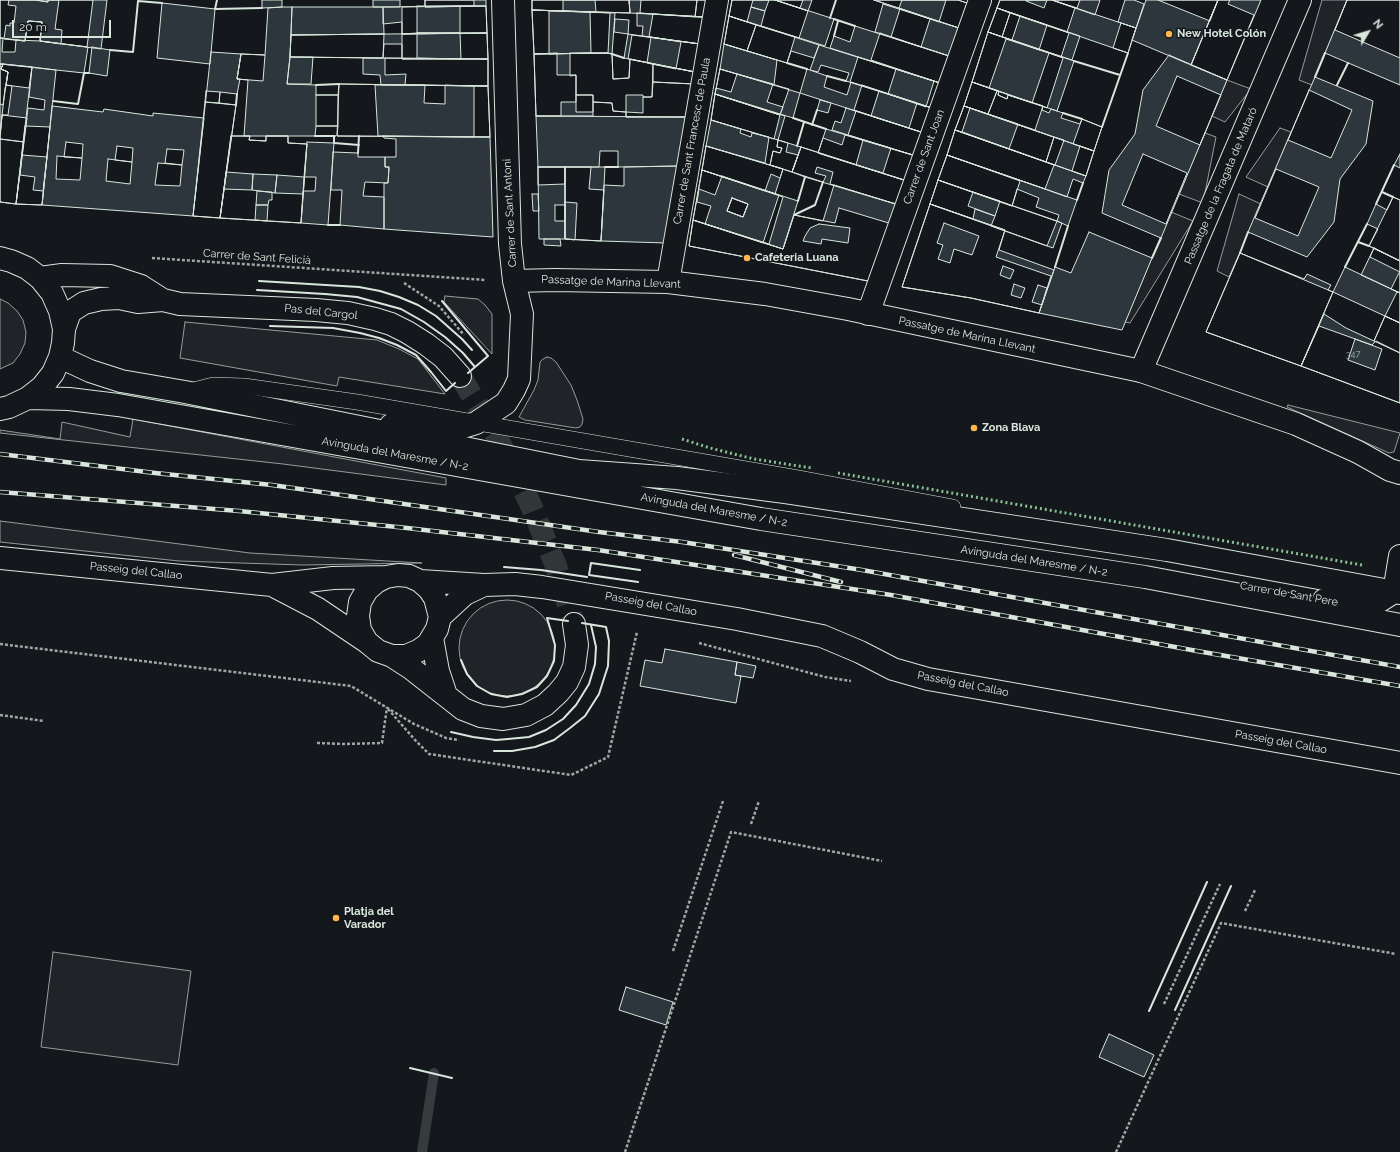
<!DOCTYPE html>
<html>
<head>
<meta charset="utf-8">
<style>
	body { margin:0 }
	#map { position:relative; width:1400px; height:1152px; overflow:hidden; background:#14181c; font-family:Raleway,sans-serif }
	canvas { display:block }
	.north { position:absolute; left:1348px; top:12px; width:40px; height:40px; -webkit-text-stroke:3px #14181c; paint-order:stroke; rotate:52deg; font-size:11px; font-weight:700; line-height:16px; text-align:center; color:#d8e6dc }
	.north::after { content:''; display:block; margin:auto; width:14px; height:18px; background:#d8e6dc; clip-path:polygon(50% 0,100% 100%,50% 72%,0 100%) }
	.scale { position:absolute; left:12px; top:20px; width:99px; height:18px; box-sizing:border-box; border:2px solid #d8e6dc; border-top:0; padding-left:5px; font-size:12px; line-height:14px; white-space:nowrap; color:#d8e6dc; -webkit-text-stroke:3px #14181c; paint-order:stroke }
</style>
</head>
<body>
<div id="map">
<canvas width="1400" height="1152"></canvas>
<div class="north">N</div>
<div class="scale">20 m</div>
</div>
<script>
const ctx = document.querySelector('canvas').getContext('2d');
ctx.lineJoin = 'round';
function fill(path, color) {
  ctx.fillStyle = color;
  ctx.fill(path, 'evenodd');
}
function shape(rows) {
  const path = new Path2D();
  for (const r of rows) {
    if (r.length === 3) {
      path.moveTo(r[0] + r[2], r[1]);
      path.arc(r[0], r[1], r[2], 0, 2 * Math.PI);
      continue;
    }
    path.moveTo(r[0], r[1]);
    for (let i = 2; i < r.length; i += 2) path.lineTo(r[i], r[i + 1]);
  }
  return path;
}
function stroke(path, color, width, dash) {
  ctx.strokeStyle = color;
  ctx.lineWidth = width;
  ctx.lineCap = dash ? 'butt' : 'round';
  ctx.setLineDash(dash || []);
  ctx.stroke(path);
}
function write(font, color, halo, rows, align = 'center') {
  ctx.font = font + ' Raleway,sans-serif';
  ctx.lineWidth = 3;
  ctx.setLineDash([]);
  ctx.textBaseline = 'middle';
  ctx.strokeStyle = halo;
  ctx.fillStyle = color;
  for (const [text, x, y, turn = 0] of rows) {
    ctx.save();
    ctx.translate(x, y);
    ctx.rotate((+turn || 0) * Math.PI / 180);
    ctx.textAlign = isNaN(turn) ? turn : align;
    if (halo) ctx.strokeText(text, 0, 0);
    ctx.fillText(text, 0, 0);
    ctx.restore();
  }
}
const green = shape([
	[1322,0,1347,0,1312,85,1299,80,1322,0],
	[1227,80,1251,89,1225,122,1212,116,1227,80],
	[1280,128,1291,132,1268,187,1246,177,1280,128],
	[1205,133,1216,137,1203,203,1179,194,1205,133],
	[1239,194,1261,204,1229,277,1217,271,1239,194],
	[1171,212,1193,221,1130,323,1125,322,1171,212],
	[445,296,478,299,485,305,492,314,492,354,444,302,445,296],
	[0,299,8,303,17,311,23,320,26,332,25,343,20,354,13,363,0,369,0,299],
	[185,322,377,340,399,349,418,359,445,394,339,377,337,386,180,358,185,322],
	[547,357,551,358,556,362,571,385,577,400,583,419,582,424,580,427,576,428,525,420,519,417,534,390,538,380,540,362,543,359,547,357],
	[1288,405,1400,433,1394,452,1389,453,1287,407,1288,405],
	[133,419,446,478,446,485,283,464,0,433,0,430,60,439,62,422,130,437,133,419],
	[0,521,250,553,422,563,302,565,179,561,0,542,0,521],
	[507,648,48],
	[53,952,191,971,178,1065,41,1047,53,952]
]);
fill(green, '#202428');
stroke(green, '#939e99', 1);
stroke(shape([
	[422,1152,434,1073]
]), '#363b3e', 10);
const building = shape([
	[0,0,35,0,48,2,48,0,93,0,87,47,40,41,42,22,28,21,25,41,0,38,0,0],
	[0,0,107,0,101,49,40,41,42,22,28,21,25,41,0,38,0,0],
	[9,0,35,0,48,2,48,0,59,0,55,29,62,30,61,44,40,41,42,22,28,21,25,41,4,39,6,25,10,26,10,23,14,23,16,6,8,5,9,0],
	[262,0,282,0,282,7,262,8,262,0],
	[373,0,400,0,400,7,373,7,373,0],
	[425,0,474,0,474,6,425,7,425,0],
	[425,0,486,0,486,6,425,7,425,0],
	[532,0,629,0,630,13,532,10,532,0],
	[532,0,629,0,630,13,532,10,532,0],
	[563,0,595,0,596,12,563,11,563,0],
	[629,0,708,0,705,17,630,13,629,0],
	[641,0,697,0,695,17,640,13,641,0],
	[697,0,708,0,705,17,695,17,697,0],
	[732,0,775,0,808,11,799,38,761,26,765,11,751,7,747,22,729,16,732,0],
	[732,0,775,0,834,19,825,46,729,16,732,0],
	[753,0,769,0,765,11,751,7,753,0],
	[775,0,803,0,800,8,775,0],
	[775,0,812,0,808,11,775,0],
	[874,0,958,0,967,3,959,28,874,0],
	[874,0,958,0,967,3,959,28,874,0],
	[902,0,946,0,939,22,899,8,902,0],
	[1000,0,1052,0,1075,8,1067,32,997,8,1000,0],
	[1000,0,1052,0,1136,28,1128,53,997,8,1000,0],
	[1026,0,1047,0,1044,8,1026,1,1026,0],
	[1052,0,1080,0,1077,8,1052,0],
	[1052,0,1100,0,1095,15,1052,0],
	[1125,0,1134,0,1144,4,1136,28,1118,22,1125,0],
	[1146,0,1218,0,1191,65,1132,40,1146,0],
	[1158,0,1218,0,1210,21,1158,0],
	[1218,0,1230,0,1228,4,1254,15,1227,80,1191,65,1218,0],
	[1218,0,1261,0,1227,80,1191,65,1218,0],
	[1347,0,1400,0,1400,58,1335,30,1347,0],
	[1347,0,1400,0,1400,85,1325,53,1347,0],
	[162,3,215,9,210,64,157,58,162,3],
	[883,4,959,28,949,56,875,32,883,4],
	[417,6,460,6,460,33,417,33,417,6],
	[460,6,486,6,487,33,402,34,402,7,460,6],
	[460,6,486,6,487,33,402,34,402,22,383,24,383,7,460,6],
	[282,7,292,7,290,57,287,84,316,85,316,95,338,95,339,84,488,86,490,137,337,136,338,126,316,126,315,136,244,136,248,80,237,79,241,54,265,55,268,8,282,7],
	[292,7,383,7,384,34,291,35,292,7],
	[997,8,1010,13,1002,37,988,32,997,8],
	[997,8,1080,36,1072,60,988,32,997,8],
	[900,9,930,19,921,47,891,37,900,9],
	[532,10,615,13,612,54,606,53,534,54,532,10],
	[532,10,610,13,608,53,534,54,532,10],
	[549,11,590,12,591,53,549,54,549,11],
	[637,13,705,17,700,44,642,36,643,26,637,26,637,13],
	[1010,13,1069,33,1061,57,1002,37,1010,13],
	[653,14,705,17,700,44,649,37,653,14],
	[729,16,756,25,747,51,724,44,729,16],
	[729,16,819,45,814,58,791,51,787,63,724,44,729,16],
	[1020,16,1047,25,1039,50,1012,40,1020,16],
	[615,19,629,20,628,34,614,32,615,19],
	[1121,23,1136,28,1128,53,1113,48,1121,23],
	[756,25,795,37,787,63,747,51,756,25],
	[855,26,949,56,940,83,830,48,834,36,850,42,855,26],
	[988,32,1063,58,1047,108,972,82,988,32],
	[988,32,1074,61,1057,111,972,82,988,32],
	[417,33,460,33,461,59,417,58,417,33],
	[417,33,487,33,488,59,402,59,402,34,417,33],
	[487,33,488,59,402,59,402,44,384,44,383,58,290,57,291,35,487,33],
	[880,33,949,56,940,83,871,60,880,33],
	[384,34,383,58,290,57,291,35,384,34],
	[628,34,700,44,695,72,624,58,628,34],
	[632,35,700,44,695,72,628,59,632,35],
	[651,37,681,42,676,69,647,63,651,37],
	[0,38,3,38,2,52,15,52,16,40,40,41,88,47,84,73,0,64,0,38],
	[1006,39,1049,53,1032,103,989,88,1006,39],
	[724,44,777,60,774,85,720,69,724,44],
	[819,45,940,83,932,108,846,81,849,73,821,65,818,72,810,70,819,45],
	[92,47,110,50,107,76,89,73,92,47],
	[211,52,241,54,237,79,240,79,237,94,220,92,219,103,236,105,220,218,193,216,211,52],
	[557,53,557,75,576,75,576,102,561,102,561,116,536,116,534,54,557,53],
	[570,53,606,53,612,54,613,79,629,78,630,59,653,64,652,97,643,97,643,95,626,95,626,112,613,111,612,103,593,102,593,95,576,95,576,75,570,76,570,53],
	[608,53,612,54,613,79,629,78,630,59,695,72,688,117,626,117,626,112,613,111,612,103,593,102,593,116,536,116,534,54,608,53],
	[241,54,265,55,263,81,237,79,241,54],
	[1169,55,1227,80,1161,238,1102,213,1109,170,1135,134,1143,90,1169,55],
	[290,57,313,57,311,84,287,84,290,57],
	[858,57,940,83,932,108,850,82,858,57],
	[363,58,488,59,488,86,381,85,380,75,363,74,363,58],
	[385,58,488,59,488,86,405,85,406,74,385,75,385,58],
	[0,64,3,64,1,69,8,72,3,105,0,104,0,64],
	[0,64,3,64,1,69,8,72,6,85,5,88,0,135,0,64],
	[3,64,32,67,29,88,6,85,8,72,1,69,3,64],
	[3,64,32,67,16,204,0,202,0,135,2,115,8,115,12,86,6,85,8,72,1,69,3,64],
	[653,64,695,72,694,84,653,82,653,64],
	[32,67,56,70,42,205,16,204,28,108,44,110,45,100,29,97,32,67],
	[720,69,789,89,780,115,715,94,720,69],
	[720,69,800,93,793,118,715,94,720,69],
	[807,69,827,76,824,87,847,95,851,82,932,108,924,133,800,93,807,69],
	[896,69,934,81,926,107,888,94,896,69],
	[737,74,773,84,767,102,783,107,780,115,715,94,716,88,731,92,737,74],
	[1177,76,1221,95,1200,145,1156,126,1177,76],
	[1315,77,1373,101,1366,144,1340,179,1334,222,1307,257,1248,232,1315,77],
	[653,82,694,84,688,117,626,117,626,112,643,113,643,97,652,97,653,82],
	[972,82,997,91,988,114,964,106,972,82],
	[972,82,999,91,998,95,1007,99,1008,95,1043,106,1042,110,1049,113,1051,109,1063,113,1061,118,1080,124,1082,119,1102,127,1094,151,964,106,972,82],
	[339,84,488,86,490,137,337,136,339,84],
	[375,85,425,85,424,103,445,104,445,85,474,86,474,137,378,136,375,85],
	[862,85,932,108,924,133,854,110,862,85],
	[1309,90,1352,110,1331,158,1288,140,1309,90],
	[206,91,220,92,219,103,205,102,206,91],
	[879,91,917,103,909,128,871,116,879,91],
	[997,91,999,91,998,95,1007,99,1008,95,1043,106,1035,130,988,114,997,91],
	[715,94,780,115,774,139,711,120,715,94],
	[715,94,785,116,778,140,711,120,715,94],
	[316,95,338,95,338,126,316,126,316,95],
	[576,95,593,95,593,112,576,112,576,95],
	[820,100,831,103,828,113,817,110,820,100],
	[205,102,236,105,220,218,193,216,205,102],
	[52,106,103,112,104,109,153,116,153,113,204,118,193,216,42,205,52,106],
	[66,142,83,144,82,158,64,157,66,142],
	[117,146,133,148,132,162,115,160,117,146],
	[167,149,184,150,182,165,165,163,167,149],
	[964,106,1054,137,1046,162,955,130,964,106],
	[964,106,1094,151,1086,176,955,130,964,106],
	[846,108,924,133,916,156,832,130,835,121,841,123,846,108],
	[970,108,1018,124,1009,149,962,132,970,108],
	[856,111,924,133,916,156,848,135,856,111],
	[2,115,27,118,24,142,0,139,2,115],
	[536,116,688,117,679,166,618,167,618,151,600,151,599,167,538,167,536,116],
	[1082,119,1102,127,1094,151,1073,144,1082,119],
	[711,120,741,129,740,133,751,137,752,133,769,137,765,163,706,146,711,120],
	[25,126,50,127,42,205,16,204,25,126],
	[826,129,916,156,907,181,818,153,826,129],
	[955,130,1054,165,1045,189,947,155,955,130],
	[955,130,962,132,1086,176,1083,183,1073,179,1067,197,1045,189,947,155,955,130],
	[845,135,916,156,907,181,818,153,823,138,842,145,845,135],
	[231,136,250,136,249,140,266,141,266,136,288,136,288,143,307,144,301,223,220,218,231,136],
	[253,174,277,175,275,193,252,190,253,174],
	[231,136,250,136,249,140,266,141,266,136,288,136,288,143,307,144,301,223,220,218,231,136],
	[383,136,490,137,493,237,384,229,384,183,388,183,389,167,385,167,385,157,396,157,396,139,384,138,383,136],
	[1054,137,1064,140,1055,165,1054,165,1046,162,1054,137],
	[0,139,24,142,16,204,0,202,0,139],
	[778,140,788,143,786,152,798,155,792,172,770,165,773,151,780,153,782,148,777,147,778,140],
	[778,140,801,147,792,172,770,165,773,151,780,153,782,148,777,147,778,140],
	[863,140,891,148,883,173,856,165,863,140],
	[307,142,334,143,328,225,301,223,303,191,315,191,316,177,304,177,307,142],
	[706,146,783,169,780,178,771,174,765,191,702,170,706,146],
	[706,146,783,169,775,194,702,170,706,146],
	[1080,146,1094,151,1086,176,1072,171,1080,146],
	[801,147,907,181,899,205,805,177,792,172,801,147],
	[801,147,907,181,899,205,830,184,833,172,817,167,815,173,826,176,823,182,792,172,801,147],
	[333,152,358,153,358,157,385,157,385,167,389,167,388,183,365,182,363,196,384,197,384,229,340,225,342,190,331,190,333,152],
	[1143,154,1187,173,1166,224,1122,205,1143,154],
	[1400,154,1400,168,1394,165,1400,154],
	[22,155,47,157,43,191,33,190,35,177,20,175,22,155],
	[947,155,1020,181,1012,206,938,180,947,155],
	[947,155,1077,200,1068,226,1057,221,1059,215,1036,207,1039,198,1017,189,1012,206,938,180,947,155],
	[57,156,82,158,80,180,56,179,57,156],
	[108,159,132,162,130,184,106,181,108,159],
	[158,163,182,165,180,186,155,185,158,163],
	[679,166,667,243,601,241,604,185,624,186,624,167,679,166],
	[538,167,565,167,565,184,538,185,538,167],
	[538,167,565,167,565,239,539,239,538,167],
	[565,167,591,167,589,189,604,190,601,241,565,239,565,167],
	[565,167,605,167,601,241,565,239,565,167],
	[1276,169,1319,187,1298,236,1255,218,1276,169],
	[702,170,798,201,783,249,693,220,702,170],
	[732,198,748,204,743,217,727,211,732,198],
	[702,170,783,197,769,244,693,220,702,170],
	[732,198,748,204,743,217,727,211,732,198],
	[226,172,253,174,252,190,224,189,226,172],
	[277,175,304,177,303,194,275,193,277,175],
	[722,176,779,195,763,243,705,224,711,206,697,202,699,189,715,195,722,176],
	[732,198,748,204,743,217,727,211,732,198],
	[938,180,1057,221,1047,246,991,226,995,216,975,209,973,219,930,204,938,180],
	[938,180,1062,223,1053,248,930,204,938,180],
	[834,185,899,205,873,282,689,246,693,220,783,249,794,215,823,221,834,185],
	[257,191,272,192,272,200,269,200,268,205,256,205,257,191],
	[973,192,1000,201,995,216,968,206,973,192],
	[532,194,538,194,539,211,533,211,532,194],
	[1393,197,1400,200,1400,261,1369,246,1393,197],
	[1393,197,1400,200,1400,261,1369,246,1378,229,1367,224,1376,204,1387,210,1393,197],
	[565,202,577,203,575,240,565,239,565,202],
	[930,204,1005,230,996,257,1051,276,1039,313,971,298,902,287,930,204],
	[930,204,1005,230,999,250,1054,270,1039,313,971,298,902,287,930,204],
	[256,205,268,205,267,221,255,220,256,205],
	[555,205,565,205,565,221,555,221,555,205],
	[839,208,892,224,873,282,689,246,693,220,783,249,794,215,835,223,839,208],
	[944,223,979,236,972,255,954,249,950,263,938,259,943,245,937,243,944,223],
	[819,224,850,228,848,243,822,239,821,244,803,241,805,236,810,228,819,224],
	[1089,232,1152,258,1122,330,1039,313,1055,267,1071,273,1089,232],
	[544,239,560,239,561,246,544,245,544,239],
	[1374,248,1400,261,1400,272,1370,257,1374,248],
	[1374,248,1400,261,1400,293,1361,275,1374,248],
	[1240,253,1333,292,1301,366,1206,332,1240,253],
	[1240,253,1304,279,1307,274,1331,285,1328,290,1333,292,1301,366,1206,332,1240,253],
	[1003,266,1014,270,1010,279,1000,275,1003,266],
	[1345,267,1400,293,1400,323,1333,292,1345,267],
	[1400,271,1400,293,1391,289,1400,271],
	[1014,284,1025,288,1021,298,1011,295,1014,284],
	[1038,285,1047,288,1042,305,1032,302,1038,285],
	[1397,292,1400,293,1400,323,1385,316,1397,292],
	[1324,314,1346,328,1374,341,1385,316,1400,323,1400,403,1301,366,1324,314],
	[1385,316,1400,323,1400,353,1374,341,1385,316],
	[1319,326,1372,345,1376,341,1400,353,1400,403,1301,366,1319,326],
	[1355,339,1382,349,1375,370,1348,360,1355,339],
	[665,649,737,662,735,675,741,676,736,703,640,686,645,660,662,663,665,649],
	[737,662,756,666,753,678,735,675,737,662],
	[626,987,673,1002,666,1025,619,1010,626,987],
	[1109,1034,1154,1055,1144,1077,1099,1057,1109,1034]
]);
fill(building, '#2c363c');
stroke(building, '#d8e6dc', 1);
stroke(shape([
	[460,376,496,435,530,503,556,566,574,624]
]), '#313739', 22, [22, 11]);
const service = shape([
	[190,391,213,385,244,386,357,402,798,478,953,507]
]);
const pedestrian = shape([
	[668,282,717,0],
	[1141,371,1300,0]
]);
const minor = shape([
	[40,278,62,275,110,276,141,286,163,300],
	[514,281,555,280,668,282,765,294,848,309,1141,371,1296,424,1358,452,1390,470,1400,473],
	[868,314,980,0],
	[64,329,70,312,84,303,101,299,119,298,138,302,163,300,180,304,316,310,348,313,375,319,391,324,407,332,426,344,443,357,460,376],
	[391,425,450,431,476,423,506,403,514,390,519,379,522,314,514,281,510,244,503,0],
	[0,558,272,585,333,578,386,577,398,575,409,576,420,581,429,589,435,598,440,617,437,629,428,644,418,651,406,656,392,656,378,651,367,642,318,609,272,585],
	[420,581,484,585,515,584,542,587,737,619,822,636,860,652,893,669,928,679,1400,763],
	[1324,600,1353,605,1375,604,1394,592,1400,556],
	[440,617,465,594,484,585],
	[432,638,438,671,446,695],
	[367,642,360,630,358,616,360,602,367,590,376,582,386,577],
	[392,656,412,669,463,709,481,716,503,719,526,715,545,705,558,693,567,682,574,667,577,645,574,624]
]);
const primary = shape([
	[0,258,11,261,27,268,40,278,52,293,60,311,64,329,63,343,60,357,53,373,42,387,28,398,9,407,0,409],
	[60,357,90,371,121,381,185,392,579,471,677,478,785,492,1167,550,1400,593],
	[28,398,69,399,118,405,761,519,1145,577,1400,625]
]);
stroke(service, '#d8e6dc', 16);
stroke(pedestrian, '#d8e6dc', 24);
stroke(minor, '#d8e6dc', 24);
stroke(primary, '#d8e6dc', 24);
stroke(shape([
	[152,258,486,280],
	[404,283,439,306,464,335],
	[699,643,825,677,851,681],
	[0,644,351,686,414,724,446,738,459,740],
	[388,709,416,741,429,754,571,775,608,757,637,632],
	[0,715,44,721],
	[317,743,345,744,382,743,387,707],
	[751,824,759,801],
	[1245,911,1255,890],
	[673,951,723,801],
	[1164,1004,1220,884],
	[625,1152,731,832,882,861],
	[1116,1152,1221,923,1396,954]
]), '#9da8a2', 2.5, [3, 2]);
stroke(service, '#14181c', 15);
stroke(pedestrian, '#14181c', 22);
stroke(minor, '#14181c', 22);
stroke(primary, '#14181c', 22);
const rail = shape([
	[0,454,155,473,272,485,599,532,682,542,862,570,1400,667],
	[0,492,239,511,407,528,598,550,891,595,1197,651,1400,686],
	[734,555,841,582]
]);
stroke(rail, '#d8e6dc', 4.5);
stroke(rail, '#14181c', 3, [9]);
stroke(shape([
	[682,439,710,448,754,459,812,468],
	[838,473,1362,565]
]), '#8ac095', 3, [2, 3]);
stroke(shape([
	[217,0,215,9,262,8],
	[830,18,836,0],
	[834,19,855,26],
	[834,36,838,21],
	[110,50,133,52,138,1,162,3],
	[612,54,624,58],
	[1074,61,1120,75],
	[787,63,807,69],
	[827,76,846,81],
	[1315,77,1325,53],
	[316,85,339,84],
	[1337,85,1348,63],
	[53,101,78,104,84,73,89,73],
	[236,105,237,94],
	[1063,113,1082,119],
	[793,118,826,129],
	[812,125,817,110],
	[1102,127,1128,53],
	[315,136,335,136],
	[334,136,334,143,359,145],
	[797,146,804,122],
	[358,153,359,136],
	[605,167,618,167],
	[1382,192,1393,197],
	[1077,200,1083,183],
	[798,201,805,177],
	[1376,204,1394,165],
	[794,215,815,205,823,182],
	[328,225,340,225],
	[1358,242,1369,246],
	[1240,253,1248,232],
	[1152,258,1161,238],
	[1055,267,1068,226],
	[1345,267,1367,224],
	[259,281,359,287,380,291,399,297,418,305,436,316,462,339,472,350],
	[257,290,325,294,357,297,401,309,424,322,445,337,463,353,475,367],
	[442,301,488,356,468,373],
	[270,326,333,328,360,333,379,338,397,345,416,355,431,372,446,391,455,383],
	[504,567,541,570,587,577],
	[638,582,589,575,591,563,640,570],
	[461,660,467,674,477,686,491,694,507,697,522,694,537,687,547,676,554,661,555,645,547,618,568,621],
	[451,732,473,737,496,740,508,739,529,737,546,730,563,719,576,705,589,684,595,664,596,647,591,625],
	[494,751,512,751,535,747,554,740,570,728,585,716,599,694,608,666,609,641,606,627,582,623],
	[1175,1010,1231,886],
	[1149,1011,1207,882],
	[410,1068,452,1078]
]), '#d8e6dc', 2);
for (const [x, y, r, color] of [
	[1169,34,4,"#ffb74d"],
	[747,258,4,"#ffb74d"],
	[974,428,4,"#ffb74d"],
	[336,918,4,"#ffb74d"]
]) {
  const dot = new Path2D();
  dot.arc(x, y, r, 0, 2 * Math.PI);
  ctx.fillStyle = color;
  ctx.fill(dot);
  stroke(dot, '#14181c', 1.5);
}
write('9px', '#adbab4', null, [
	["347",1353,354]
]);
write('bold 11px', '#d8e6dc', '#14181c', [
	["New Hotel Colón",1177,34],
	["Cafeteria Luana",755,258],
	["Zona Blava",982,428],
	["Platja del",344,912],
	["Varador",344,925]
], 'left');
write('11px', '#d8e6dc', '#14181c', [
	["Carrer de Sant Francesc de Paula",692,141,-80],
	["Carrer de Sant Joan",924,157,-70],
	["Passatge de la Fragata de Mataró",1221,186,-67],
	["Carrer de Sant Antoni",510,213,-93],
	["Carrer de Sant Felicià",257,257,4],
	["Passatge de Marina Llevant",611,282,2],
	["Pas del Cargol",321,312,6],
	["Passatge de Marina Llevant",967,335,12],
	["Avinguda del Maresme / N-2",395,454,10],
	["Avinguda del Maresme / N-2",714,510,10],
	["Avinguda del Maresme / N-2",1034,561,9],
	["Passeig del Callao",136,571,6],
	["Carrer de Sant Pere",1289,594,10],
	["Passeig del Callao",651,604,10],
	["Passeig del Callao",963,684,11],
	["Passeig del Callao",1281,742,10]
]);
</script>
</body>
</html>
